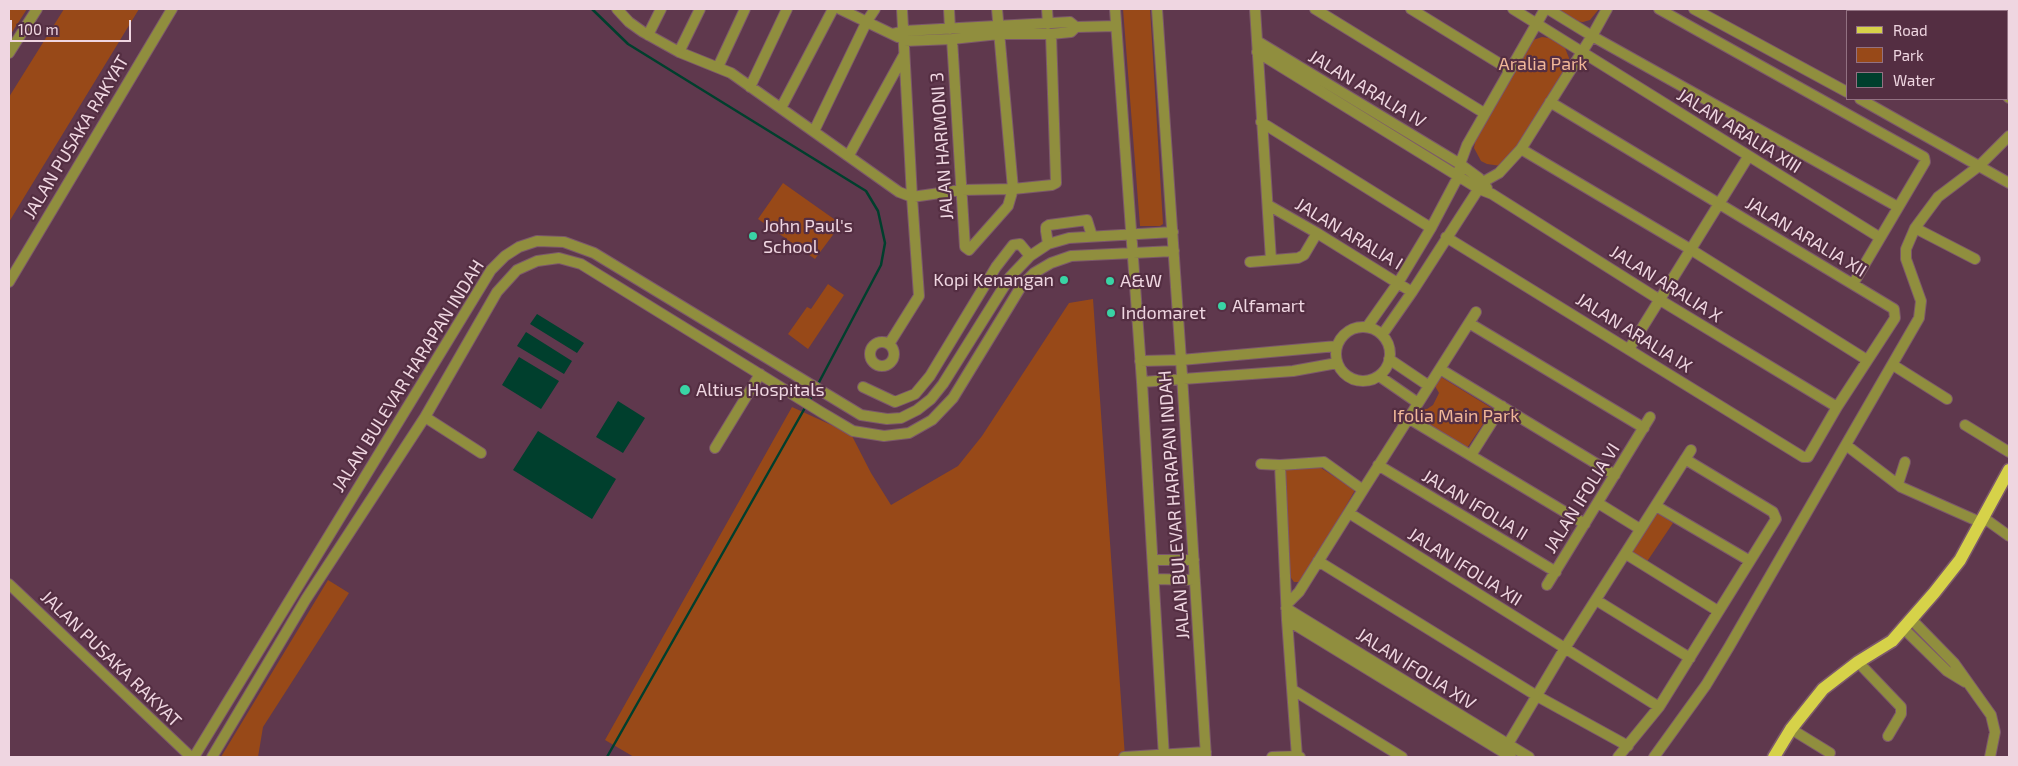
<!DOCTYPE html>
<html>
<head>
<meta charset="utf-8">
<style>
	body { margin:0 }
	#map { position:relative; width:2018px; height:766px; overflow:hidden; background:#5f384d; font-family:"Exo 2",sans-serif }
	canvas { display:block }
	.frame { position:absolute; inset:0; border:10px solid #efd6e1; pointer-events:none }
	.legend { position:absolute; left:1846px; top:10px; width:162px; height:90px; box-sizing:border-box; background:#542e42; border:1px solid #927182; margin:0; padding:6px 9px; list-style:none; font-size:15px; color:#efd6e1 }
	.legend li { display:flex; align-items:center; gap:10px; height:25px }
	.legend b { width:25px; border:1px solid #927182 }
	.scale { position:absolute; left:10px; top:20px; width:121px; height:22px; box-sizing:border-box; border:2px solid #efd6e1; border-top:0; padding-left:6px; font-size:15px; line-height:18px; white-space:nowrap; color:#efd6e1; -webkit-text-stroke:4px #542e42; paint-order:stroke }
</style>
</head>
<body>
<div id="map">
<canvas width="2018" height="766"></canvas>
<div class="frame"></div>
<ul class="legend">
<li><b style="height:6px;background:#d6d249"></b>Road</li>
<li><b style="height:14px;background:#984918"></b>Park</li>
<li><b style="height:14px;background:#003f2d"></b>Water</li>
</ul>
<div class="scale">100 m</div>
</div>
<script>
const ctx = document.querySelector('canvas').getContext('2d');
ctx.lineJoin = 'round';
function fill(path, color) {
  ctx.fillStyle = color;
  ctx.fill(path, 'evenodd');
}
function shape(rows) {
  const path = new Path2D();
  for (const r of rows) {
    if (r.length === 3) {
      path.moveTo(r[0] + r[2], r[1]);
      path.arc(r[0], r[1], r[2], 0, 2 * Math.PI);
      continue;
    }
    path.moveTo(r[0], r[1]);
    for (let i = 2; i < r.length; i += 2) path.lineTo(r[i], r[i + 1]);
  }
  return path;
}
function stroke(path, color, width, dash) {
  ctx.strokeStyle = color;
  ctx.lineWidth = width;
  ctx.lineCap = dash ? 'butt' : 'round';
  ctx.setLineDash(dash || []);
  ctx.stroke(path);
}
function write(font, color, halo, rows, align = 'center') {
  ctx.font = font + ' "Exo 2",sans-serif';
  ctx.lineWidth = 4.5;
  ctx.setLineDash([]);
  ctx.textBaseline = 'middle';
  ctx.strokeStyle = halo;
  ctx.fillStyle = color;
  for (const [text, x, y, turn = 0] of rows) {
    ctx.save();
    ctx.translate(x, y);
    ctx.rotate((+turn || 0) * Math.PI / 180);
    ctx.textAlign = isNaN(turn) ? turn : align;
    if (halo) ctx.strokeText(text, 0, 0);
    ctx.fillText(text, 0, 0);
    ctx.restore();
  }
}
fill(shape([
	[9,9,27,9,9,37],
	[64,9,139,9,9,222,9,97],
	[1123,9,1150,9,1163,224,1160,226,1140,226],
	[1557,9,1599,9,1590,20,1583,22,1574,21,1558,12],
	[1542,37,1556,39,1565,48,1569,58,1567,67,1514,155,1501,166,1487,164,1481,161,1474,148,1476,137,1530,41],
	[783,183,841,224,815,259,758,219],
	[828,284,844,295,808,349,788,334,807,307,811,309],
	[1093,299,1125,757,634,757,605,740,792,407,851,434,871,473,891,505,958,466,982,436,1069,303],
	[1441,377,1493,409,1465,451,1412,419,1418,409,1427,409,1433,405,1439,393,1435,386],
	[1318,466,1355,490,1321,550,1299,582,1294,582,1289,575,1284,468],
	[1656,512,1673,523,1646,563,1630,553],
	[328,580,349,593,263,727,258,757,221,757]
]), '#984918');
fill(shape([
	[537,314,584,343,577,353,530,324],
	[526,332,572,361,564,374,517,346],
	[519,357,559,381,541,409,502,385],
	[618,401,645,418,623,453,596,437],
	[538,431,616,479,592,519,513,470]
]), '#003f2d');
stroke(shape([
	[592,9,628,44,866,191,878,211,885,243,881,265,817,386],
	[809,402,814,391],
	[607,757,806,406]
]), '#003f2d', 2.5);
const minor = shape([
	[617,9,629,22,643,32,679,52,731,73,899,192,912,197,961,190,1013,189,1052,185,1056,183,1051,34],
	[840,9,898,37],
	[949,9,950,29],
	[1047,9,1048,24],
	[1115,9,1142,382,1164,757],
	[1157,9,1181,360,1206,757],
	[1255,9,1271,260],
	[1315,9,1484,113],
	[1411,9,1510,70],
	[1513,9,1879,237],
	[1548,9,1592,36,1898,207],
	[1659,9,1924,157,1925,162,1853,284],
	[1694,9,1847,92],
	[1874,9,1878,11],
	[1889,11,1890,9],
	[2007,21,2009,17],
	[892,34,904,31,1070,22,1076,27],
	[648,35,661,9],
	[952,39,965,247,969,250,1008,206,1013,189,997,9],
	[904,41,952,39,999,34,1051,34,1071,32,1076,27,1116,26],
	[1257,41,1460,164,1479,178,1487,188],
	[679,52,700,9],
	[1257,52,1479,189,1492,194,1660,300,1837,407],
	[9,53,37,9],
	[718,67,745,9],
	[750,87,787,9],
	[2007,96,2009,98],
	[1860,99,2009,183],
	[781,108,833,9],
	[1261,122,1431,228],
	[814,131,867,21,875,9],
	[1521,149,1690,249,1867,360],
	[849,155,904,55],
	[1268,205,1317,233,1412,292],
	[1915,228,1975,259],
	[1446,237,1803,457,1808,457,1837,407,1895,318,1894,309,1550,102],
	[1048,244,1046,231,1046,227,1049,225,1087,220,1092,236],
	[1250,262,1298,258,1304,255,1317,233],
	[9,282,172,9],
	[1469,323,1644,428],
	[1367,327,1398,283,1431,228,1459,175,1460,164,1467,145,1545,9],
	[1363,354,27],
	[1382,335,1412,292,1483,182,1499,173,1521,149,1592,36,1607,9],
	[882,354,12],
	[889,344,919,296,912,197,902,9],
	[1629,349,1748,157],
	[1389,359,1429,386],
	[1140,361,1181,360,1337,346],
	[1893,365,1947,399],
	[1440,369,1615,475],
	[1379,376,1418,403],
	[1142,382,1293,371,1337,363],
	[863,387,895,402,915,394,930,376,996,267,1013,245,1020,244,1030,256],
	[425,417,481,453],
	[1408,418,1585,524],
	[1965,425,2009,452],
	[1846,445,1901,487,1982,523],
	[715,448,760,374],
	[1471,455,1502,406],
	[1261,464,1280,465,1324,462,1363,490,1299,592,1287,604],
	[1280,465,1287,620,1297,757],
	[1378,465,1556,572],
	[1898,484,1905,462],
	[1363,490,1476,312],
	[1598,503,1640,529],
	[1656,506,1750,561],
	[1349,513,1659,707],
	[1984,518,2009,536],
	[1626,554,1718,611],
	[1154,560,1194,560],
	[1318,561,1537,696,1628,746],
	[1155,579,1195,580],
	[9,584,191,757],
	[1547,585,1650,417],
	[1596,600,1690,658],
	[1286,608,1529,757],
	[1287,620,1511,757],
	[1912,620,1954,663,1991,715,1995,732,1990,757],
	[1904,629,1947,671,1965,682],
	[1858,662,1901,707,1901,714,1888,736],
	[1293,690,1402,757],
	[1791,729,1830,753],
	[1508,744,1565,648,1691,450],
	[194,757,491,270,505,256,519,247,537,241,564,242,594,253,861,415,887,419,901,418,917,410,931,399,943,384,1010,277,1030,256,1048,244,1069,238,1173,232],
	[212,757,306,599,425,417,497,292,517,270,537,261,559,258,581,264,821,412,853,431,884,436,909,433,932,420,953,398,1022,285,1034,273,1051,263,1071,256,1174,251],
	[1124,757,1206,752],
	[1272,757,1297,756,1300,757],
	[1618,757,1659,707,1776,519,1773,512,1685,459],
	[1654,757,1706,685,1729,647,1919,318,1921,301,1906,259,1906,249,1915,228,1938,197,1979,166,2009,136]
]);
const major = shape([
	[1774,757,1791,729,1823,689,1858,662,1892,641,1934,593,1960,560,2009,470]
]);
stroke(minor, '#7c586b', 12);
stroke(major, '#7c586b', 15);
stroke(minor, '#908e3e', 10);
stroke(major, '#d6d249', 12);
for (const [x, y, r, color] of [
	[753,236,5,"#39d4a5"],
	[1064,280,5,"#39d4a5"],
	[1110,281,5,"#39d4a5"],
	[1222,306,5,"#39d4a5"],
	[1111,313,5,"#39d4a5"],
	[685,390,6,"#39d4a5"]
]) {
  const dot = new Path2D();
  dot.arc(x, y, r, 0, 2 * Math.PI);
  ctx.fillStyle = color;
  ctx.fill(dot);
  stroke(dot, '#542e42', 2);
}
write('18px', '#f0b698', '#542e42', [
	["Aralia Park",1543,64],
	["Ifolia Main Park",1456,416]
]);
write('18px', '#efd6e1', '#542e42', [
	["JALAN ARALIA IV",1367,89,31],
	["JALAN ARALIA XIII",1739,131,32],
	["JALAN PUSAKA RAKYAT",76,137,-59],
	["JALAN HARMONI 3",942,146,-94],
	["JALAN ARALIA I",1349,234,31],
	["JALAN ARALIA XII",1806,237,31],
	["JALAN ARALIA X",1666,284,32],
	["JALAN ARALIA IX",1634,333,32],
	["JALAN BULEVAR HARAPAN INDAH",408,376,-58],
	["JALAN IFOLIA VI",1582,498,-58],
	["JALAN BULEVAR HARAPAN INDAH",1174,505,-94],
	["JALAN IFOLIA II",1475,505,31],
	["JALAN IFOLIA XII",1465,567,32],
	["JALAN PUSAKA RAKYAT",111,659,44],
	["JALAN IFOLIA XIV",1416,669,32]
]);
write('18px', '#efd6e1', '#542e42', [
	["John Paul's",763,226],
	["School",763,247],
	["Kopi Kenangan",1054,280,"right"],
	["A&W",1120,281],
	["Alfamart",1232,306],
	["Indomaret",1121,313],
	["Altius Hospitals",696,390]
], 'left');
</script>
</body>
</html>
